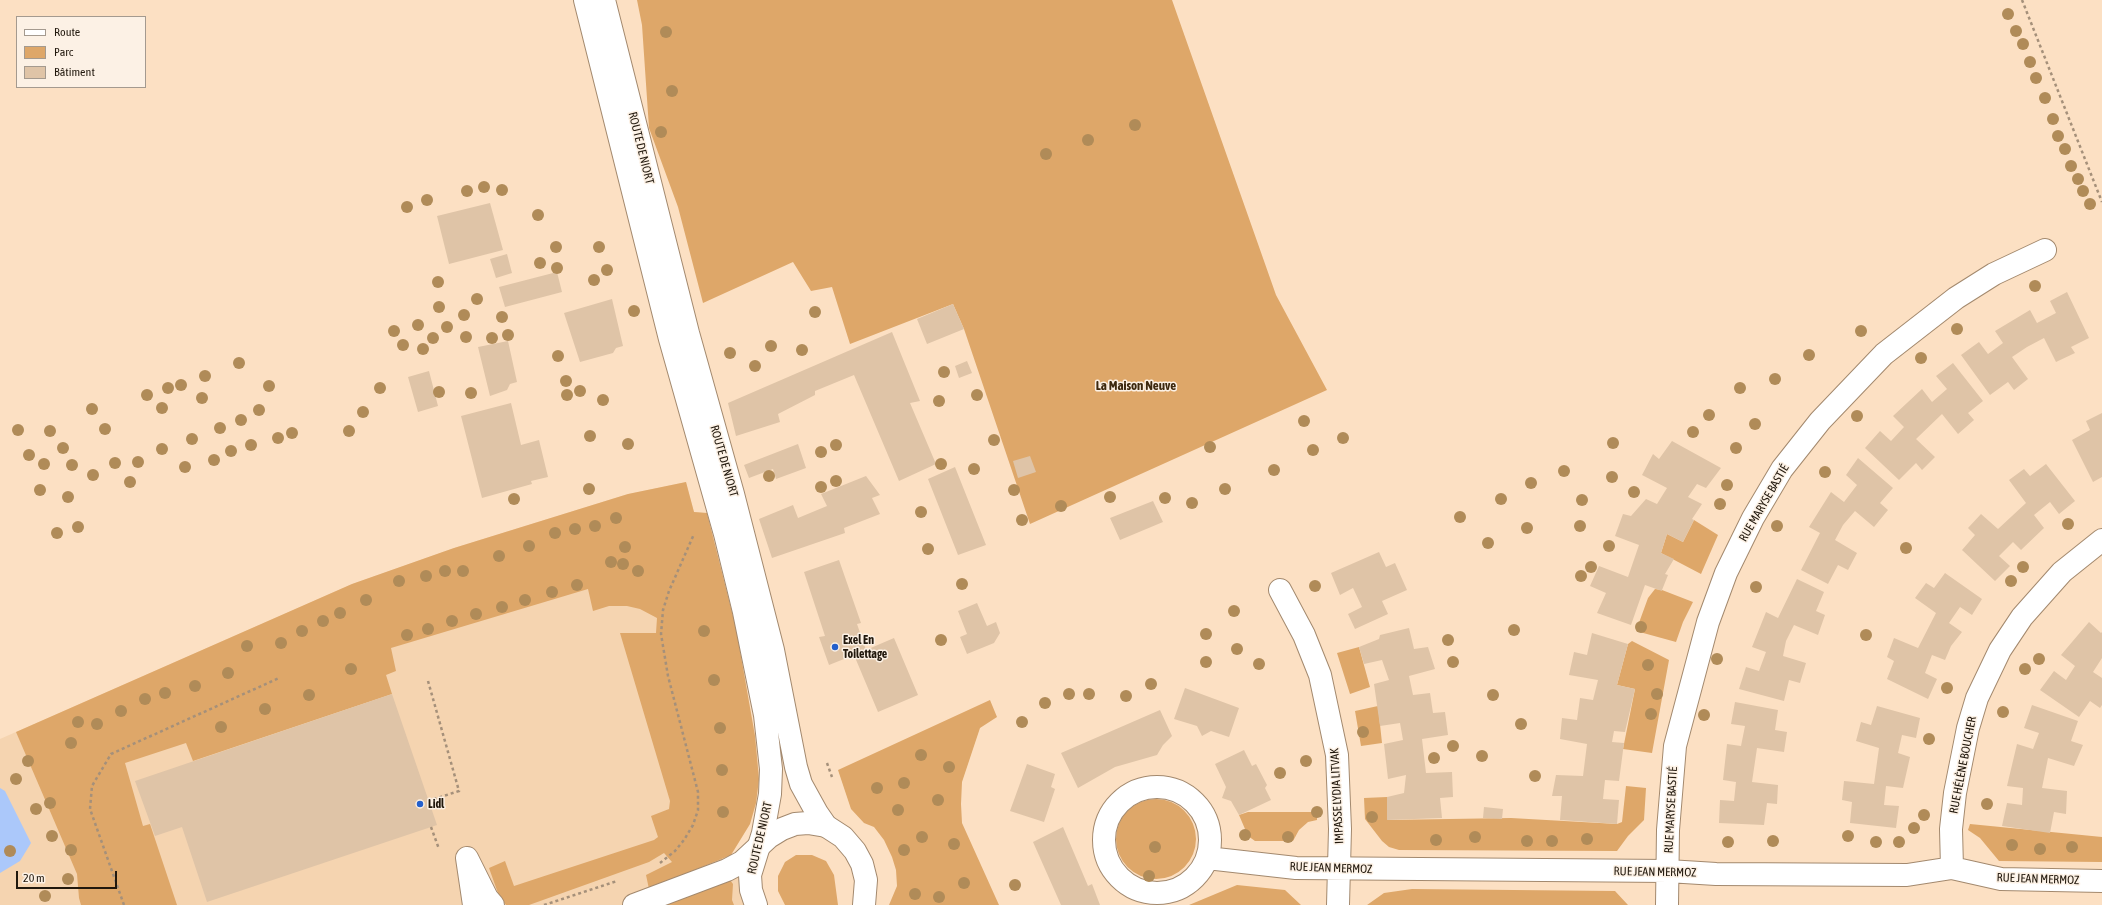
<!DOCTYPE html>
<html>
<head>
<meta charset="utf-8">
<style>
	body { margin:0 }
	#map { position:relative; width:2102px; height:905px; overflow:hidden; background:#fce0c3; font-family:"Asap Condensed",sans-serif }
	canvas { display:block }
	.legend { position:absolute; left:16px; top:16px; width:130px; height:72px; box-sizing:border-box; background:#fcf1e5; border:1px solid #a49a8f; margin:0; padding:5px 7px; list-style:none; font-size:12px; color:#21180d }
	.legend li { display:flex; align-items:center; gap:8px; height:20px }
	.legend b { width:20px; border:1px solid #a49a8f }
	.scale { position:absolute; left:16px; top:871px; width:101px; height:18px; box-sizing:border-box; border:2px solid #21180d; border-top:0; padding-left:5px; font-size:12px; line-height:14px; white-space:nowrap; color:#21180d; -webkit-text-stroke:3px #fcf1e5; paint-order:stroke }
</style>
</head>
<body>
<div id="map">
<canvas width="2102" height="905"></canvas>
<ul class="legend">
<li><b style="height:5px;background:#fff"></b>Route</li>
<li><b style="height:11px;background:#dea769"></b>Parc</li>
<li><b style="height:11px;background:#dfc4a7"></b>Bâtiment</li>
</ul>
<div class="scale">20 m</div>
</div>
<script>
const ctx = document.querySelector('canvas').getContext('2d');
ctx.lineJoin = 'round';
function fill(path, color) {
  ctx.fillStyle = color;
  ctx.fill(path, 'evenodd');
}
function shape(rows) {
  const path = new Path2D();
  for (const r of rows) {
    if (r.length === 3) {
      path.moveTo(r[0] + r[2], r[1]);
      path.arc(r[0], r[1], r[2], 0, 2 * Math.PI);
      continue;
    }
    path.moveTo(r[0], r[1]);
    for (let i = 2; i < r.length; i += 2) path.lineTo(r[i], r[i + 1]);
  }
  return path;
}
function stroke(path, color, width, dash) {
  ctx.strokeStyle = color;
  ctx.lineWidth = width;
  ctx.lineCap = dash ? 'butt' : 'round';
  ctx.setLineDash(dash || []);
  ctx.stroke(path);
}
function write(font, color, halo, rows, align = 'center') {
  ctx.font = font + ' "Asap Condensed",sans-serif';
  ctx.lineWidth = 3;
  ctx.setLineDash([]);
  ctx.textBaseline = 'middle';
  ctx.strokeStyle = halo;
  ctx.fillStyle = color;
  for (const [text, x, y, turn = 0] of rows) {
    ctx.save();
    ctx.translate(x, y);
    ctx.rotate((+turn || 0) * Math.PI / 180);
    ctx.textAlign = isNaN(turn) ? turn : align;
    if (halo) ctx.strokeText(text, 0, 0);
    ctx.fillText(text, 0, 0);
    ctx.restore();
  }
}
fill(shape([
	[686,482,694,512,707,513,736,628,755,736,759,779,756,803,750,824,731,855,748,905,0,905,0,739,352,584,454,548,628,494]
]), '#f5d4b0');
fill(shape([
	[637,0,1172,0,1276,295,1327,390,1030,524,964,329,953,304,850,344,832,287,811,291,793,262,703,303,678,207,649,128,642,25],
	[686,482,694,512,707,513,736,628,755,736,759,779,756,803,750,824,731,855,649,889,646,875,672,862,664,853,649,862,529,905,506,905,499,896,489,868,505,861,514,886,654,840,658,837,651,816,669,809,670,801,620,633,656,633,657,618,640,609,627,606,609,606,593,611,588,589,391,648,396,671,386,675,392,694,193,761,186,743,125,763,143,826,150,824,177,905,81,905,79,898,77,874,16,732,352,584,454,548,628,494],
	[1694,520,1718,535,1701,574,1661,553,1667,534,1683,542],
	[1655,589,1662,590,1693,602,1683,622,1676,642,1636,631,1648,598],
	[1632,641,1669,660,1652,753,1623,749,1635,689,1617,685,1628,644],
	[1359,647,1370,687,1350,694,1337,653],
	[990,700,997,717,980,728,962,782,961,804,962,823,999,905,889,905,897,886,896,870,892,857,884,840,874,827,864,823,851,809,838,770],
	[1378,706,1382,743,1361,746,1355,711],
	[1626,786,1646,788,1644,820,1628,836,1617,851,1399,850,1389,847,1382,841,1365,819,1364,798,1387,797,1388,820,1511,818,1617,824,1622,822],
	[1156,839,40],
	[1248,812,1317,812,1317,820,1308,822,1299,830,1293,841,1255,841,1248,836,1239,815],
	[1970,824,2102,837,2102,862,1999,861,1980,838,1968,830],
	[796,855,812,855,826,861,834,875,838,905,785,905,778,891,778,876,785,862],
	[730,880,733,884,732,900,734,905,666,905],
	[1237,885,1285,890,1301,905,1189,905],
	[1412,889,1615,891,1628,905,1367,905,1384,893]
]), '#dea769');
fill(shape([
	[0,788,5,791,31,843,20,861,0,873]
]), '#abc8fa');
fill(shape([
	[490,203,503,250,449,264,437,216],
	[507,254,512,273,496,278,490,259],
	[557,272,562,292,505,307,499,287],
	[2067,292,2089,338,2071,347,2075,353,2056,362,2044,338,2027,347,2012,357,2028,379,2014,390,2008,382,1990,395,1961,355,1979,342,1988,354,2003,343,1995,331,2030,310,2037,323,2056,313,2050,301],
	[612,299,623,346,616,348,613,353,580,362,564,313],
	[953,304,964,329,927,344,917,319],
	[892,332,920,401,910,403,936,464,899,481,854,375,815,391,815,395,778,414,780,422,736,436,728,403],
	[508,341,517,382,510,384,507,390,490,396,478,347],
	[967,361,972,373,959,378,955,366],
	[1953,363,1983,401,1968,413,1974,420,1958,434,1942,414,1916,439,1935,457,1922,470,1916,463,1899,480,1865,448,1880,431,1891,441,1904,427,1893,416,1922,389,1932,402,1947,389,1936,376],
	[429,371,438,406,418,412,408,377],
	[511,403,521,445,539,440,548,477,531,481,532,484,482,498,461,416],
	[2102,413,2102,477,2093,482,2072,440,2090,430,2086,421],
	[1672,441,1721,468,1706,488,1697,484,1688,497,1702,504,1692,519,1694,520,1683,542,1667,534,1661,553,1674,559,1665,574,1668,575,1662,590,1662,591,1645,585,1631,625,1597,613,1606,593,1590,586,1599,566,1628,577,1639,545,1615,536,1623,514,1631,516,1646,499,1657,504,1667,488,1642,475,1653,454,1659,459],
	[798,444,806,468,776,479,773,469,749,478,744,465],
	[1030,456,1036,472,1018,478,1013,461],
	[1858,458,1893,488,1880,503,1888,510,1874,527,1855,511,1843,525,1835,540,1857,553,1848,570,1838,565,1828,584,1801,570,1820,533,1809,527,1831,492,1844,502,1857,485,1846,475],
	[2046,464,2075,501,2059,514,2050,502,2034,515,2044,528,2021,550,2013,542,1999,556,2010,566,1995,581,1962,550,1975,535,1968,528,1981,514,1998,529,2026,503,2009,480,2024,469,2030,476],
	[955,467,986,545,958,555,928,479],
	[866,476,880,495,872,498,880,514,844,528,845,533,772,558,759,519,793,505,798,518,827,506,821,494],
	[1153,501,1163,522,1120,540,1110,518],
	[1379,552,1386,567,1395,563,1407,590,1382,601,1388,614,1355,629,1348,614,1362,607,1353,588,1340,595,1331,573],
	[839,560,861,623,857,624,866,650,894,638,918,695,878,712,854,655,829,665,819,637,825,636,804,572],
	[1945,573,1982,599,1972,615,1960,607,1949,623,1962,632,1951,646,1945,660,1932,655,1925,673,1937,679,1928,699,1887,679,1894,661,1887,657,1894,638,1918,648,1936,613,1915,598,1926,583,1934,588],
	[1797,579,1824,592,1816,611,1825,615,1818,635,1794,625,1786,641,1783,656,1806,663,1800,683,1789,680,1784,701,1739,689,1746,667,1759,671,1766,652,1752,647,1766,612,1778,618],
	[977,603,987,626,996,622,1000,633,994,643,967,654,960,637,967,634,958,611],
	[2089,622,2101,633,2102,632,2102,658,2093,672,2102,678,2102,705,2100,708,2090,701,2079,717,2040,690,2054,671,2066,680,2075,666,2061,655],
	[1409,628,1414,649,1428,647,1435,669,1409,676,1413,695,1430,693,1433,713,1445,712,1448,735,1422,739,1426,773,1452,772,1453,797,1440,798,1442,818,1387,820,1387,797,1404,793,1406,775,1388,779,1384,744,1403,740,1400,723,1380,726,1374,684,1389,680,1382,660,1364,664,1359,647,1379,639,1380,635],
	[1592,633,1628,644,1617,685,1635,689,1625,732,1614,731,1612,742,1624,743,1619,781,1605,780,1603,799,1619,800,1617,824,1560,820,1562,796,1552,796,1556,775,1583,776,1587,744,1560,739,1562,718,1577,720,1580,698,1593,700,1598,680,1569,675,1574,652,1587,655],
	[1185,688,1239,708,1229,737,1211,731,1202,736,1197,726,1174,719],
	[392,694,437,825,207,902,182,827,155,836,135,781],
	[1735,702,1778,710,1775,730,1787,732,1784,752,1757,748,1752,782,1778,785,1777,804,1767,803,1764,825,1719,823,1720,800,1734,801,1736,782,1723,780,1727,744,1741,746,1745,726,1731,724],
	[2032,705,2078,721,2071,741,2083,745,2074,766,2048,758,2042,788,2067,791,2066,814,2054,812,2050,833,2002,826,2007,803,2022,805,2023,788,2007,786,2017,744,2033,749,2039,733,2024,728],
	[1877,706,1920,718,1916,738,1902,735,1898,753,1910,757,1903,788,1886,786,1884,805,1899,806,1896,828,1850,823,1852,802,1842,800,1844,781,1874,784,1879,748,1856,741,1861,722,1871,725],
	[1160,710,1172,736,1163,745,1157,755,1115,767,1078,788,1061,753],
	[1244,750,1252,766,1256,764,1267,785,1265,788,1271,800,1239,815,1231,801,1222,798,1226,787,1215,764],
	[1027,764,1055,774,1051,787,1055,789,1044,822,1010,811],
	[1484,807,1503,809,1502,819,1483,818],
	[1063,827,1088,886,1092,884,1100,905,1061,905,1033,842]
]), '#dfc4a7');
const minor = shape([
	[1280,590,1304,635,1320,675,1337,755,1340,829,1338,905],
	[1157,840,53],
	[1207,858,1296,868,1668,871,1716,874,1907,875,1952,868,2001,879,2102,881],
	[1952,868,1951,829,1955,793,1968,728,1977,698,2000,650,2022,617,2062,572,2102,540],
	[474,905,467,858,487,898,493,905],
	[634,905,727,870,742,862,769,837,782,829,795,824,808,823,826,826],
	[1667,905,1668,830,1675,746,1708,622,1726,573,1753,518,1782,469,1820,421,1884,354,1956,298,1994,274,2045,250]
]);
const major = shape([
	[585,0,670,339,725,534,744,612,765,715,771,769,770,794,763,833,750,875,751,890,756,905],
	[604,0,688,333,733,494,773,650,796,767,801,784,817,813,826,826,843,837,855,851,862,864,866,880,864,905]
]);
stroke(minor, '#a3896e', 24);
stroke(major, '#a3896e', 24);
stroke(shape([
	[2022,0,2102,202],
	[428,681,459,791,428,801],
	[827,763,832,777],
	[431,827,439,849],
	[660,863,675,851,684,840,693,825,698,810,698,792,668,676,661,634,663,610,669,591,694,534],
	[124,905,90,809,92,786,111,754,279,678],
	[544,905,617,881]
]), '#a5907a', 2.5, [3, 3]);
stroke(minor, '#fff', 22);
stroke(major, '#fff', 22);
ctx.fillStyle = '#b08b58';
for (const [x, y] of [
	[2008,14],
	[2016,31],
	[666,32],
	[2023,44],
	[2030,62],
	[2036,78],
	[672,91],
	[2045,98],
	[2053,119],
	[1135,125],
	[661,132],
	[2058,136],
	[1088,140],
	[2065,149],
	[1046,154],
	[2071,166],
	[2078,179],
	[484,187],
	[502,190],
	[467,191],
	[2083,191],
	[427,200],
	[2090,204],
	[407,207],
	[538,215],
	[556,247],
	[599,247],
	[540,263],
	[557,268],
	[607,270],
	[594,280],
	[438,282],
	[2035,286],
	[477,299],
	[439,307],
	[634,311],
	[815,312],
	[464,315],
	[502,317],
	[418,325],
	[447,327],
	[1957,329],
	[394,331],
	[1861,331],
	[508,335],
	[466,337],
	[433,338],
	[492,338],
	[403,345],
	[771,346],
	[423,349],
	[802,350],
	[730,353],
	[1809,355],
	[558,356],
	[1921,358],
	[239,363],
	[755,366],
	[944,372],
	[205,376],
	[1775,379],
	[566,381],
	[181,385],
	[269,386],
	[168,388],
	[380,388],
	[1740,388],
	[580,391],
	[439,392],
	[471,393],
	[147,395],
	[567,395],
	[977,395],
	[202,398],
	[603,400],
	[939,401],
	[162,408],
	[92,409],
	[259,410],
	[363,412],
	[1709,415],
	[1857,416],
	[241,420],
	[1304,421],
	[1755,424],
	[220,428],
	[105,429],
	[18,430],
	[50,431],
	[349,431],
	[1693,432],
	[292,433],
	[590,436],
	[278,438],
	[1343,438],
	[192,439],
	[994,440],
	[1613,443],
	[628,444],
	[251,445],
	[836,445],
	[1210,447],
	[63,448],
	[1736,448],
	[162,449],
	[1313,450],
	[231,451],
	[821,452],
	[29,455],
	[214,460],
	[138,462],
	[115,463],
	[44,464],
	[941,464],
	[72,465],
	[185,467],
	[974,469],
	[1274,470],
	[1564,471],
	[1825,472],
	[93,475],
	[769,476],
	[1612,477],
	[836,481],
	[130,482],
	[1531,483],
	[1727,485],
	[821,487],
	[589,489],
	[1225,489],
	[40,490],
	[1014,490],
	[1634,492],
	[68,497],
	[1110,497],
	[1165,498],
	[514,499],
	[1501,499],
	[1582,500],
	[1192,503],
	[1720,504],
	[1061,506],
	[921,512],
	[1460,517],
	[616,518],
	[1022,520],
	[2068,524],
	[595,526],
	[1580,526],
	[1777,526],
	[78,527],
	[1527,528],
	[575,529],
	[57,533],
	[555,533],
	[1488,543],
	[529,546],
	[1609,546],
	[625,547],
	[1906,548],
	[928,549],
	[499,556],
	[611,562],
	[623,564],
	[1591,567],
	[2023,567],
	[445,571],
	[463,571],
	[638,571],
	[426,576],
	[1581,576],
	[399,581],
	[2011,581],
	[962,584],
	[577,585],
	[1315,586],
	[1756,587],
	[552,592],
	[366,600],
	[525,600],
	[502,607],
	[1234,611],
	[340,613],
	[476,614],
	[323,621],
	[452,621],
	[1641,627],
	[428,629],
	[1514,630],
	[302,631],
	[704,631],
	[1206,634],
	[407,635],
	[1866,635],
	[941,640],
	[1448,640],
	[281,643],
	[247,646],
	[1237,649],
	[1717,659],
	[2039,659],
	[1206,662],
	[1453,662],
	[1259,664],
	[1648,665],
	[351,669],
	[2025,669],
	[228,673],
	[714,680],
	[1151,684],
	[195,686],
	[1947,688],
	[165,693],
	[1069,694],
	[1089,694],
	[1657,694],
	[309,695],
	[1493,695],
	[1126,696],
	[145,699],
	[1045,703],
	[265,709],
	[121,711],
	[2003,712],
	[1651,714],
	[1704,715],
	[78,722],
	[1022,722],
	[97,724],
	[1521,724],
	[221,727],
	[720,728],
	[1363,732],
	[1929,739],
	[71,743],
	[1453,746],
	[921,755],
	[1482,756],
	[1434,758],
	[28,761],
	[1306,761],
	[949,767],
	[722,770],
	[1280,773],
	[1535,776],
	[16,779],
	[904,783],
	[877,788],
	[938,800],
	[50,803],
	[1987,804],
	[36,809],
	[898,810],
	[723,812],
	[1317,812],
	[1924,815],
	[1372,817],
	[1914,828],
	[1245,835],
	[52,836],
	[1848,836],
	[922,837],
	[1288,837],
	[1475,837],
	[1587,839],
	[1436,840],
	[1527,841],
	[1552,841],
	[1773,841],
	[1728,842],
	[1876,842],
	[1899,842],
	[954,844],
	[2012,845],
	[1155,847],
	[2072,847],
	[2040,849],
	[71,850],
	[904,850],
	[10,851],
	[1149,876],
	[68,879],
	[964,883],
	[1015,885],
	[915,894],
	[45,896],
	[939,897]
]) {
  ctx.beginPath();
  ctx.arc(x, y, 6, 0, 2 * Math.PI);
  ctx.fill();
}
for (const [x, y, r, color] of [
	[835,647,4,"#235fcc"],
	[420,804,4,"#235fcc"]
]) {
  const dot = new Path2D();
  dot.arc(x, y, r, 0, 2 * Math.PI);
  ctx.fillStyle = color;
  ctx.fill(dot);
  stroke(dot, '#fcf1e5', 1.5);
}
write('12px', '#21180d', '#fcf1e5', [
	["ROUTE DE NIORT",641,148,76],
	["ROUTE DE NIORT",724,461,74],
	["RUE MARYSE BASTIÉ",1764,503,-60],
	["RUE HÉLÈNE BOUCHER",1963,765,-79],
	["IMPASSE LYDIA LITVAK",1337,796,-93],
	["RUE MARYSE BASTIÉ",1671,810,-87],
	["ROUTE DE NIORT",760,838,-77],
	["RUE JEAN MERMOZ",1331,868,2],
	["RUE JEAN MERMOZ",1655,872,1],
	["RUE JEAN MERMOZ",2038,879,2]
]);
write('bold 12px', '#21180d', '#fcf1e5', [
	["Exel En",843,640],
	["Toilettage",843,654],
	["Lidl",428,804]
], 'left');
write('bold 13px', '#3d280e', '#fcf1e5', [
	["La Maison Neuve",1136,386]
]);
</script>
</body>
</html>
